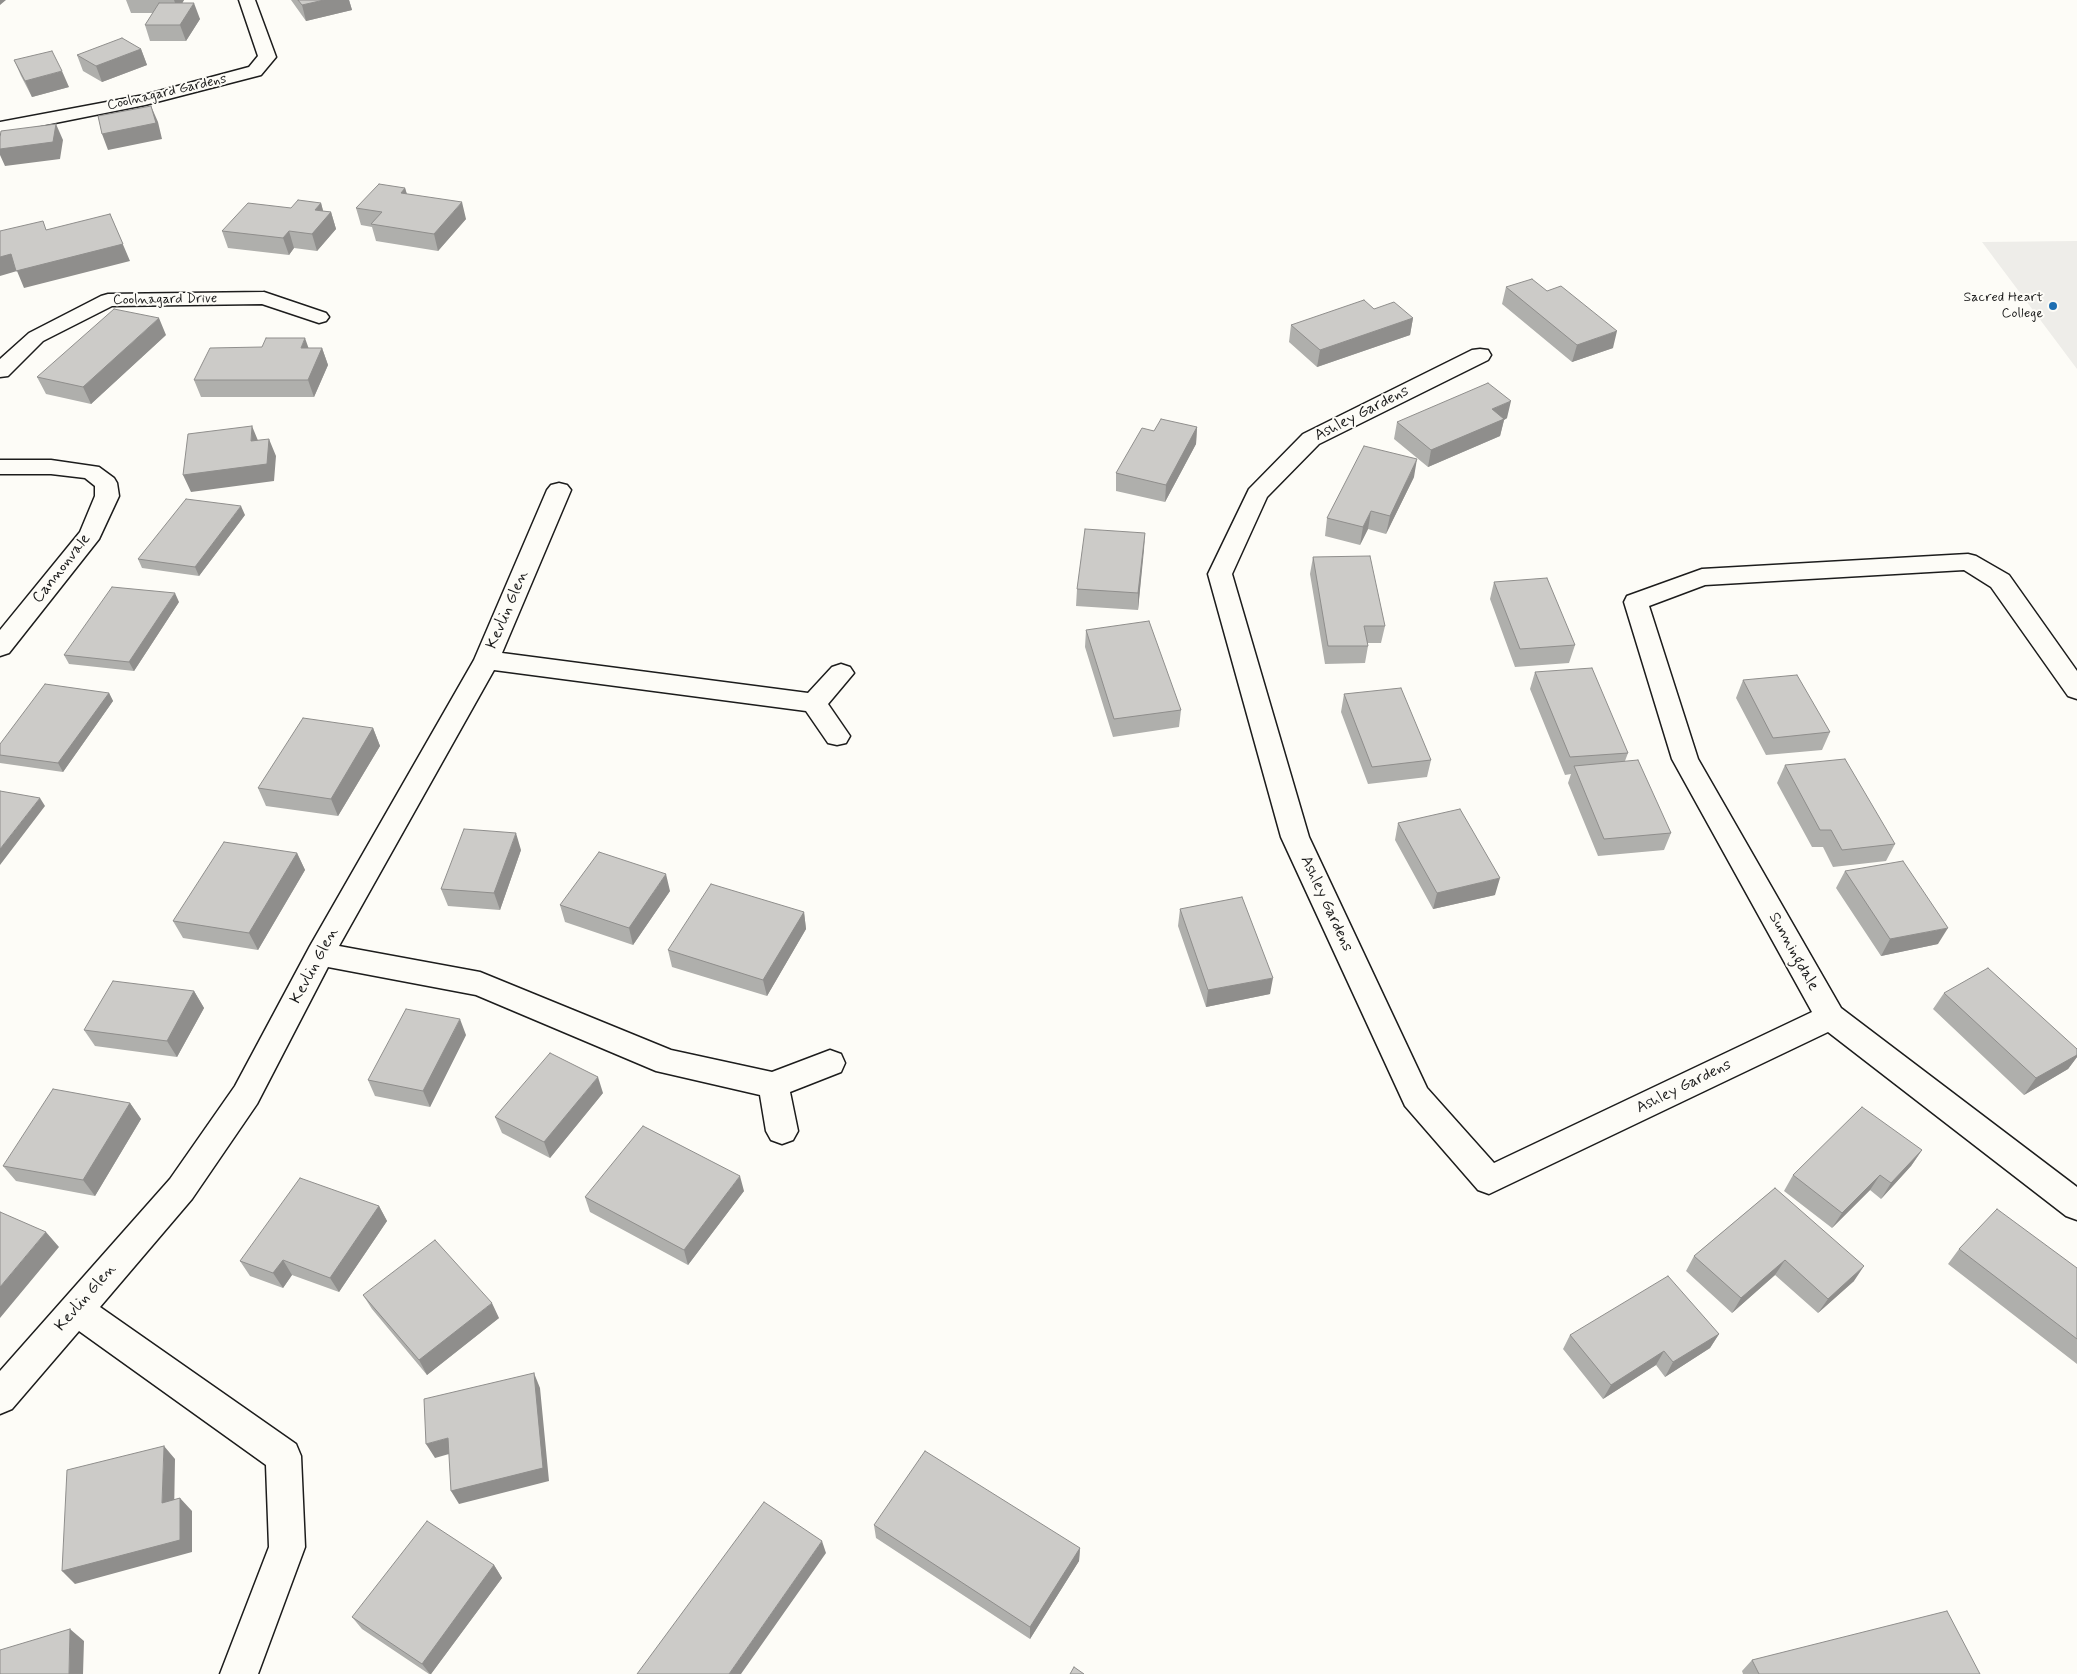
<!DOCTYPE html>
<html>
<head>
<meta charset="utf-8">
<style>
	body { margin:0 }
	canvas { display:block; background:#fdfcf7 }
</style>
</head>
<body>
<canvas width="2077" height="1674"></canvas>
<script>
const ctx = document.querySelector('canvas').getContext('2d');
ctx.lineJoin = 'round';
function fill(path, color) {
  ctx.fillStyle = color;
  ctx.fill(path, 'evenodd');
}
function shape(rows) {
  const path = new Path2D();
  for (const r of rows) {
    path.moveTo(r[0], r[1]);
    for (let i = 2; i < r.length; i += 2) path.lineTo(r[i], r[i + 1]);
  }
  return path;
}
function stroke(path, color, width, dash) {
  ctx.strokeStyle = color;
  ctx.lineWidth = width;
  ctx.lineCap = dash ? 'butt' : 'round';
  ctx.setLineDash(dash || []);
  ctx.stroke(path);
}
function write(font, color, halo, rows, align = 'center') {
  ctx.font = font + ' Mynerve,sans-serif';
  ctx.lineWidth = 4;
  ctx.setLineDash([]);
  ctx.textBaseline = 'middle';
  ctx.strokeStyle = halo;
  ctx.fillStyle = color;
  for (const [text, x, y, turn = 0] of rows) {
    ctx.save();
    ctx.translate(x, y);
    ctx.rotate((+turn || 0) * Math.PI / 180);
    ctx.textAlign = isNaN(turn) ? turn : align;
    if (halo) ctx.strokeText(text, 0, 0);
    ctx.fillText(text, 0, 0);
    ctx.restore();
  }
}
fill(shape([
	[2077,241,2077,369,1982,242]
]), '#eeede9');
const street = shape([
	[239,0,255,0,276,57,261,75,145,105,0,134,0,122,144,95,249,67,258,56,239,0],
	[264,292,326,313,329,317,326,321,319,323,262,304,112,306,43,341,8,376,0,377,0,359,29,333,101,296,108,294,264,292],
	[1480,349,1488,350,1491,355,1488,360,1319,444,1267,497,1232,574,1309,837,1427,1088,1494,1163,1812,1012,1672,759,1624,602,1627,596,1702,569,1968,554,1976,556,2009,575,2077,671,2077,699,2068,696,1991,587,1964,570,1705,585,1649,606,1698,759,1841,1008,2077,1187,2077,1220,2066,1216,1828,1032,1489,1194,1478,1190,1405,1106,1281,837,1208,574,1249,489,1303,434,1472,350,1480,349],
	[0,460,51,460,99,467,114,478,117,483,119,496,99,539,9,653,0,656,0,630,80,532,95,496,95,486,85,478,51,474,0,474,0,460],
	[559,483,567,485,571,490,502,653,808,693,832,667,841,664,850,667,854,673,828,704,850,736,846,743,837,745,828,743,806,711,494,670,339,946,480,972,671,1050,772,1072,830,1050,841,1054,845,1063,841,1072,790,1092,798,1131,793,1140,782,1144,771,1140,766,1131,760,1095,656,1071,476,995,328,967,257,1104,192,1199,100,1307,296,1444,301,1456,305,1547,258,1674,220,1674,269,1547,266,1465,79,1331,12,1409,0,1414,0,1371,170,1179,235,1086,310,946,474,660,547,490,551,485,559,483]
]);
stroke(street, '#1c1c1c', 3);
fill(street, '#fdfcf7');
fill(shape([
	[126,0,184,0,182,3,200,19,186,41,150,41,145,25,153,13,131,13],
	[291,0,349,0,352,10,306,21],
	[141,49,147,65,102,82,83,71,77,55],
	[14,60,69,87,32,97,21,76],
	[405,188,407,194,466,219,438,251,376,241,372,227,361,225,356,208],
	[321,203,323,211,331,212,336,229,317,251,294,248,289,255,228,248,222,231,291,208],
	[1506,287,1613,348,1572,362,1502,304],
	[1374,309,1413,318,1410,335,1317,367,1289,342,1291,325],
	[166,335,91,404,46,394,37,377],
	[309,348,322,348,328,365,314,397,201,397,194,380],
	[1507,418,1504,420,1500,436,1428,467,1394,439,1397,422],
	[1197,427,1196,444,1165,502,1116,491,1116,473,1154,431],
	[1414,477,1386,534,1368,529,1360,545,1325,536,1327,518],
	[245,515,199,576,142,568,138,559],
	[1145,533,1138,610,1076,606,1077,589],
	[1313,557,1385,626,1381,643,1367,643,1368,646,1365,663,1325,664,1310,574],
	[1494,582,1575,645,1569,663,1515,667,1490,599],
	[179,602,134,671,69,664,64,655],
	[1086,630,1181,710,1179,727,1113,737,1085,647],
	[1535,672,1628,753,1625,761,1671,833,1664,850,1598,856,1568,783,1571,774,1565,775,1530,689],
	[1743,680,1830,732,1822,750,1766,755,1736,698],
	[109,693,113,701,63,772,0,763,0,744],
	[1344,694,1431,760,1427,777,1368,784,1341,712],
	[373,728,380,746,338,816,266,806,258,788],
	[1785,765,1895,844,1886,861,1833,867,1823,847,1812,847,1777,783],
	[1398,823,1495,895,1433,909,1395,840],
	[521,850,500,910,448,906,441,889],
	[297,853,305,870,258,950,183,938,173,921],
	[1845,871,1938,944,1881,956,1836,888],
	[670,891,633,945,565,922,560,905],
	[1180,909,1270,994,1206,1007,1178,926],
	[804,912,806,929,767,996,672,967,668,950],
	[194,991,204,1008,177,1057,95,1046,84,1030],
	[1944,993,2077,1049,2077,1057,2068,1069,2024,1095,1933,1009],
	[466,1035,430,1107,375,1096,368,1080],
	[603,1093,550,1158,502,1133,495,1117],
	[130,1103,141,1119,95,1196,16,1181,3,1166],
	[1922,1150,1911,1166,1881,1199,1870,1190,1832,1228,1784,1191,1793,1175],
	[1775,1188,1854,1281,1818,1313,1775,1275,1732,1313,1686,1271,1694,1256],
	[744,1191,688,1265,590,1212,585,1197],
	[379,1206,387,1221,339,1292,292,1275,283,1288,250,1276,240,1261],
	[1959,1249,2077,1268,2077,1364,1948,1264],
	[363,1295,499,1318,427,1375,372,1309],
	[1719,1334,1710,1348,1665,1377,1656,1365,1603,1399,1563,1349,1570,1335],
	[874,1525,1080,1548,1079,1561,1030,1639,876,1538],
	[494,1565,502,1578,431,1674,429,1674,362,1629,352,1617],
	[1752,1660,1980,1674,1743,1674,1742,1671]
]), '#afafac');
fill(shape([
	[0,0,6,0,0,5],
	[174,0,184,0,178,11],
	[324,0,349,0,352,10,306,21,302,5],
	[194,3,200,19,186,41,180,25],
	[141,49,147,65,102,82,96,66],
	[62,71,69,87,32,97,25,81],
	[151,106,158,122,162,139,108,150,102,134],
	[56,124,63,140,60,159,5,166,0,155,0,149],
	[405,188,410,205,401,193],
	[462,202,466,219,438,251,434,234],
	[321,203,325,218,331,212,336,229,317,251,312,234,315,210],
	[110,214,130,261,24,288,17,271,0,276,0,257],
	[289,231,294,248,289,255,283,238],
	[159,318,166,335,91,404,83,387],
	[1413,318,1410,335,1317,367,1320,350],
	[1617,331,1613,348,1572,362,1577,345],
	[305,338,311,355,301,348],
	[322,348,328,365,314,397,308,380],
	[1511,401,1507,418,1504,420,1500,436,1428,467,1431,450,1492,409],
	[252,426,259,443,251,441],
	[1197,427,1196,444,1165,502,1166,485],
	[269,439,276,456,274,481,191,492,183,475],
	[1417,459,1414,477,1386,534,1390,516],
	[241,506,245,515,199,576,195,567],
	[1371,511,1368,529,1360,545,1363,527],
	[1145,533,1144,550,1138,610,1138,593],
	[175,593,179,602,134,671,129,662],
	[109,693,113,701,63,772,58,763],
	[373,728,380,746,338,816,331,799],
	[40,798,45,806,0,865,0,849],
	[516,833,521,850,500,910,494,893],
	[297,853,305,870,258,950,249,933],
	[666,874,670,891,633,945,629,928],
	[1500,878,1495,895,1433,909,1437,893],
	[804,912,806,929,767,996,763,980],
	[1948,928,1938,944,1881,956,1890,939],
	[1273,978,1270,994,1206,1007,1208,990],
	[194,991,204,1008,177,1057,167,1041],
	[460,1019,466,1035,430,1107,423,1091],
	[2077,1055,2077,1057,2068,1069,2024,1095,2036,1078],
	[598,1077,603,1093,550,1158,544,1142],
	[130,1103,141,1119,95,1196,83,1180],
	[1922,1150,1911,1166,1881,1199,1891,1183],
	[1880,1175,1870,1190,1832,1228,1842,1213],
	[740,1176,744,1191,688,1265,684,1250],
	[379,1206,387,1221,339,1292,330,1278],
	[46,1232,59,1247,0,1318,0,1287],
	[283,1260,292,1275,283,1288,273,1273],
	[1785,1260,1775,1275,1732,1313,1741,1298],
	[1864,1266,1854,1281,1818,1313,1828,1299],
	[492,1303,499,1318,427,1375,419,1360],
	[1719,1334,1710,1348,1665,1377,1673,1362],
	[1664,1351,1656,1365,1603,1399,1611,1385],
	[534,1373,540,1388,549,1481,459,1504,451,1491],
	[448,1438,456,1452,435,1458,426,1444],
	[164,1446,175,1459,174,1516,162,1503],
	[180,1498,192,1511,192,1552,75,1584,62,1571],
	[822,1541,826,1553,741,1674,729,1674],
	[1080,1548,1079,1561,1030,1639,1030,1627],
	[494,1565,502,1578,431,1674,430,1674,422,1664],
	[70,1629,84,1641,83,1674,69,1674]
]), '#8f8e8c');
const building = shape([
	[298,0,324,0,302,5,298,0],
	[159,3,194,3,180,25,145,25,159,3],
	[122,38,141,49,96,66,77,55,122,38],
	[52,51,62,71,25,81,14,60,52,51],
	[151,106,156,123,102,134,98,116,151,106],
	[56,124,53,142,0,149,0,137,1,131,56,124],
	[379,184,405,188,401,193,462,202,434,234,371,224,382,212,356,208,379,184],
	[298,200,321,203,315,210,331,212,312,234,289,231,283,238,222,231,248,203,291,208,298,200],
	[110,214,123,244,16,271,11,254,0,257,0,231,43,221,46,230,110,214],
	[1532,279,1547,291,1561,286,1617,331,1577,345,1506,287,1532,279],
	[1364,300,1374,309,1394,302,1413,318,1320,350,1291,325,1364,300],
	[114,309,159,318,83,387,37,377,114,309],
	[266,338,305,338,301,348,322,348,308,380,194,380,210,348,262,347,266,338],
	[1488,383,1511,401,1492,409,1504,419,1431,450,1397,422,1488,383],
	[1161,419,1197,427,1166,485,1116,473,1142,428,1154,431,1161,419],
	[252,426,251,441,269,439,267,464,183,475,188,434,252,426],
	[1364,446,1417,459,1390,516,1371,511,1363,527,1327,518,1364,446],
	[186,499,241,506,195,567,138,559,186,499],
	[1085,529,1145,533,1138,593,1077,589,1085,529],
	[1370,556,1385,626,1364,626,1368,646,1328,646,1313,557,1370,556],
	[1547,578,1575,645,1520,649,1494,582,1547,578],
	[112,587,175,593,129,662,64,655,112,587],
	[1149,621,1181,710,1114,719,1086,630,1149,621],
	[1592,668,1628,753,1570,757,1535,672,1592,668],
	[1797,675,1830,732,1773,738,1743,680,1797,675],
	[45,684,109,693,58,763,0,755,0,744,45,684],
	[1401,688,1431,760,1372,767,1344,694,1401,688],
	[303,718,373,728,331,799,258,788,303,718],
	[1845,759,1895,844,1842,850,1831,830,1820,830,1785,765,1845,759],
	[1638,760,1671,833,1604,839,1574,766,1638,760],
	[0,791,40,798,0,849,0,791],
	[1460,809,1500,878,1437,893,1398,823,1460,809],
	[464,829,516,833,494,893,441,889,464,829],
	[224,842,297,853,249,933,173,921,224,842],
	[599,852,666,874,629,928,560,905,599,852],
	[1903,861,1948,928,1890,939,1845,871,1903,861],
	[711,884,804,912,763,980,668,950,711,884],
	[1242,897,1273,978,1208,990,1180,909,1242,897],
	[1988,968,2077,1049,2077,1055,2036,1078,1944,993,1988,968],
	[113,981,194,991,167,1041,84,1030,113,981],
	[406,1009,460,1019,423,1091,368,1080,406,1009],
	[550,1053,598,1077,544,1142,495,1117,550,1053],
	[53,1089,130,1103,83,1180,3,1166,53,1089],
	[1862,1107,1922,1150,1891,1183,1880,1175,1842,1213,1793,1175,1862,1107],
	[643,1126,740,1176,684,1250,585,1197,643,1126],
	[300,1178,379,1206,330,1278,283,1260,273,1273,240,1261,300,1178],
	[1775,1188,1864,1266,1828,1299,1785,1260,1741,1298,1694,1256,1775,1188],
	[1997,1209,2077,1268,2077,1339,1959,1249,1997,1209],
	[0,1212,46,1232,0,1287,0,1212],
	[435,1240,492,1303,419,1360,363,1295,435,1240],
	[1668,1276,1719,1334,1673,1362,1664,1351,1611,1385,1570,1335,1668,1276],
	[534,1373,543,1468,451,1491,448,1438,426,1444,424,1399,534,1373],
	[164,1446,162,1503,180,1498,180,1540,62,1571,67,1470,164,1446],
	[925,1451,1080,1548,1030,1627,874,1525,925,1451],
	[764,1502,822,1541,729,1674,637,1674,764,1502],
	[427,1521,494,1565,422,1664,352,1617,427,1521],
	[1947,1611,1980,1674,1759,1674,1752,1660,1947,1611],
	[70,1629,69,1674,0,1674,0,1650,70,1629],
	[1074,1667,1084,1674,1070,1674,1074,1667]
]);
fill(building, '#cccbc8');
stroke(building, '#8f8e8c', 1);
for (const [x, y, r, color] of [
	[2053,306,5,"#1f6fb2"]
]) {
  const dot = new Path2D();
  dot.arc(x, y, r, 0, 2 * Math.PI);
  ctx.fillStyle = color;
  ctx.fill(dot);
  stroke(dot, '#fdfcf7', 2);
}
write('14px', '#1c1c1c', '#fdfcf7', [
	["Coolnagard Gardens",167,93,-13],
	["Coolnagard Drive",165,300,-1]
]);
write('14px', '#1c1c1c', '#fdfcf7', [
	["Sacred Heart",2043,298],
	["College",2043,314]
], 'right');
write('16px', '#1c1c1c', '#fdfcf7', [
	["Ashley Gardens",1362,414,-27],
	["Cannonvale",62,569,-52],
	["Kevlin Glen",508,610,-67],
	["Ashley Gardens",1326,904,65],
	["Sunningdale",1793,952,61],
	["Kevlin Glen",315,966,-62],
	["Ashley Gardens",1684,1087,-26],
	["Kevlin Glen",86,1298,-49]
]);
</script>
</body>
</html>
